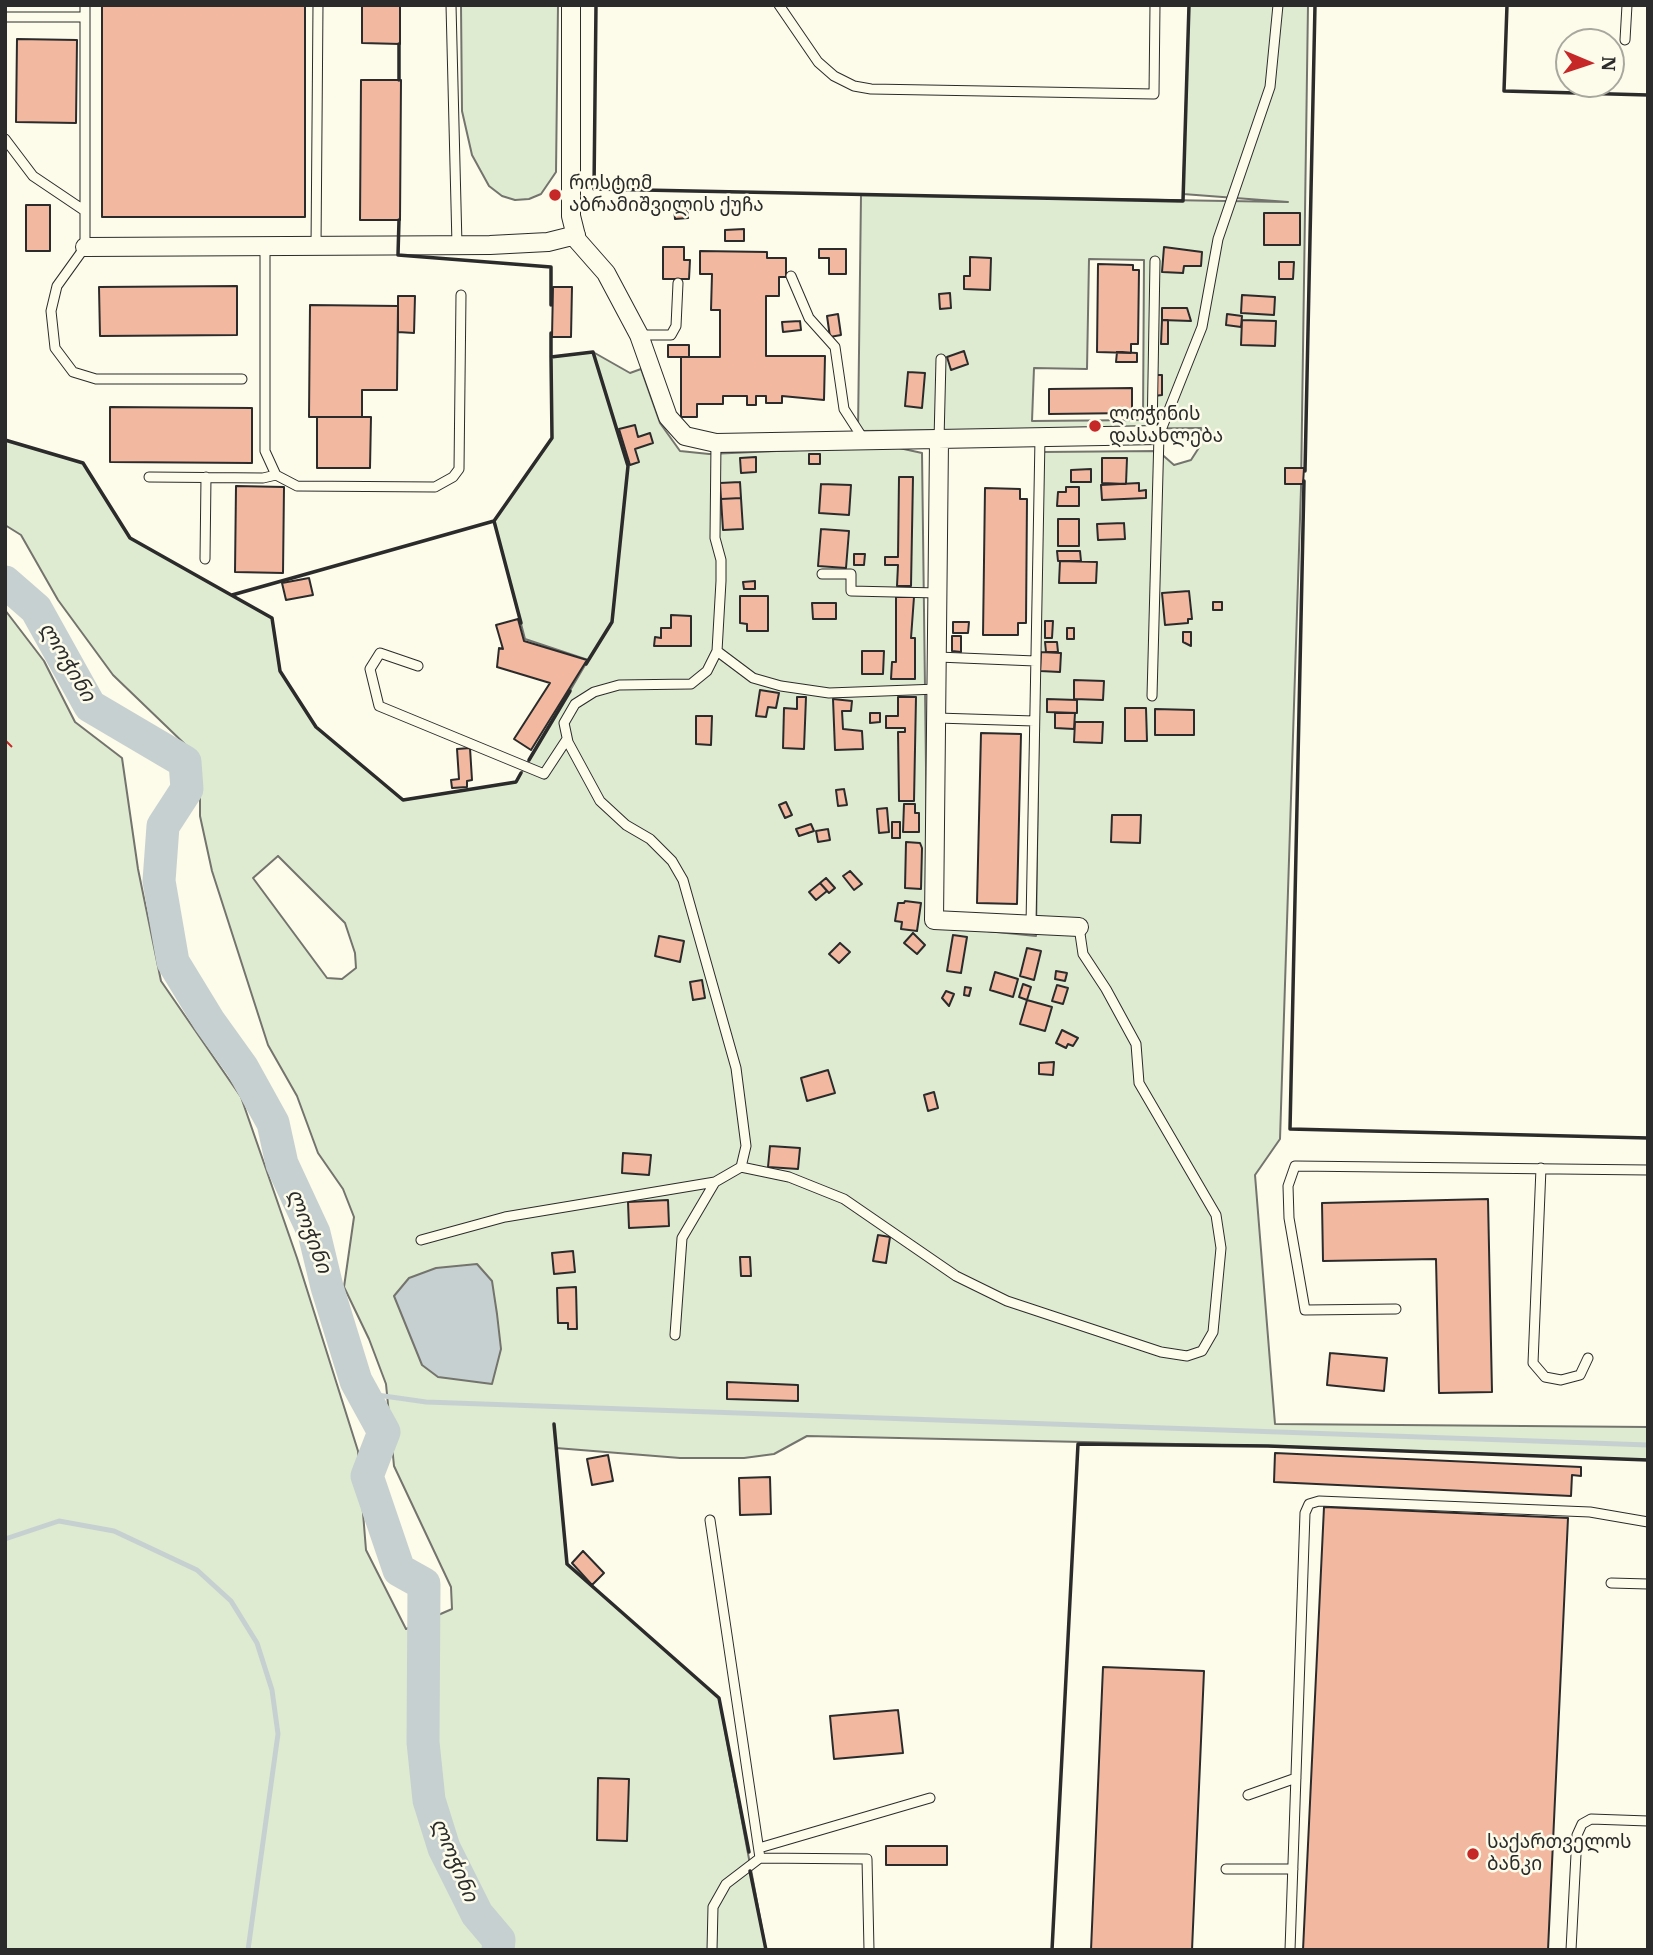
<!DOCTYPE html>
<html>
<head>
<meta charset="utf-8">
<style>
	body { margin:0 }
	#map { position:relative; width:1653px; height:1955px; overflow:hidden; background:#fdfbea; font-family:"IBM Plex Serif",serif }
	canvas { display:block }
	.frame { position:absolute; inset:0; border:7px solid #2b2b2b; pointer-events:none }
	.north { position:absolute; left:1555px; top:28px; width:70px; height:70px; box-sizing:border-box; background:#fdfbea; border:2px solid #a9a89e; border-radius:50%; rotate:92deg; font-size:19px; font-weight:700; line-height:28px; text-align:center; color:#2b2b2b }
	.north::after { content:''; display:block; margin:auto; width:24px; height:32px; background:#c62828; clip-path:polygon(50% 0,100% 100%,50% 72%,0 100%) }
</style>
</head>
<body>
<div id="map">
<canvas width="1653" height="1955"></canvas>
<div class="frame"></div>
<div class="north">N</div>
</div>
<script>
const ctx = document.querySelector('canvas').getContext('2d');
ctx.lineJoin = 'round';
function fill(path, color) {
  ctx.fillStyle = color;
  ctx.fill(path, 'evenodd');
}
function shape(rows) {
  const path = new Path2D();
  for (const r of rows) {
    path.moveTo(r[0], r[1]);
    for (let i = 2; i < r.length; i += 2) path.lineTo(r[i], r[i + 1]);
  }
  return path;
}
function stroke(path, color, width, dash) {
  ctx.strokeStyle = color;
  ctx.lineWidth = width;
  ctx.lineCap = dash ? 'butt' : 'round';
  ctx.setLineDash(dash || []);
  ctx.stroke(path);
}
function write(font, color, halo, rows, align = 'center') {
  ctx.font = font + ' "IBM Plex Serif","Noto Sans Georgian",serif';
  ctx.lineWidth = 5;
  ctx.setLineDash([]);
  ctx.textBaseline = 'middle';
  ctx.strokeStyle = halo;
  ctx.fillStyle = color;
  for (const [text, x, y, turn = 0] of rows) {
    ctx.save();
    ctx.translate(x, y);
    ctx.rotate((+turn || 0) * Math.PI / 180);
    ctx.textAlign = isNaN(turn) ? turn : align;
    if (halo) ctx.strokeText(text, 0, 0);
    ctx.fillText(text, 0, 0);
    ctx.restore();
  }
}
const green = shape([
	[461,5,558,5,556,172,541,194,529,199,515,200,502,196,489,186,472,155,462,111,461,5],
	[1189,5,1308,5,1301,488,1280,1139,1255,1175,1275,1424,1648,1427,1648,1460,1268,1446,807,1436,774,1454,744,1458,680,1458,556,1448,567,1564,719,1698,766,1950,5,1950,5,610,44,661,75,722,122,758,138,869,161,981,241,1097,297,1258,358,1451,366,1550,406,1629,452,1609,451,1587,394,1466,386,1384,369,1339,344,1287,354,1217,343,1189,318,1153,297,1096,268,1045,212,871,200,816,200,775,192,751,113,675,58,600,21,535,5,525,5,440,83,463,130,538,272,618,280,671,316,727,403,800,516,782,588,660,525,639,494,521,552,438,551,357,593,352,630,373,641,369,660,423,680,451,709,454,890,446,922,453,928,925,1036,936,1042,452,1158,451,1174,465,1191,460,1200,446,1201,428,858,431,861,195,1288,202,1183,194,1189,5],
	[1089,259,1144,260,1143,420,1032,421,1034,368,1087,369,1089,259],
	[278,856,345,923,355,953,356,968,342,979,327,978,253,878,278,856]
]);
fill(green, '#deebd1');
stroke(green, '#74746e', 2);
const water = shape([
	[477,1264,492,1281,497,1314,501,1349,492,1384,438,1377,422,1365,394,1296,409,1278,436,1268,477,1264]
]);
fill(water, '#c7d0d0');
stroke(water, '#74746e', 2);
stroke(shape([
	[356,1381,377,1395,426,1402,1648,1445],
	[5,1539,59,1521,114,1531,197,1570,231,1601,257,1643,272,1690,278,1734,248,1950]
]), '#c7d0d0', 5);
stroke(shape([
	[5,582,36,609,90,706,185,762,187,789,163,826,159,881,173,962,209,1021,242,1067,273,1123,282,1164,314,1233,327,1287,356,1381,384,1432,367,1476,399,1570,424,1584,423,1742,429,1800,444,1848,477,1914,499,1940,498,1950]
]), '#c7d0d0', 33);
const building = shape([
	[102,5,305,5,305,217,102,217,102,5],
	[362,5,400,5,400,44,362,43,362,5],
	[17,39,77,40,76,123,16,122,17,39],
	[361,80,401,80,400,220,360,220,361,80],
	[26,205,50,205,50,251,26,251,26,205],
	[687,208,688,218,675,219,674,209,687,208],
	[1264,213,1300,213,1300,245,1264,245,1264,213],
	[744,229,744,241,725,241,725,230,744,229],
	[663,247,684,247,684,260,690,260,689,279,663,279,663,247],
	[1164,247,1202,252,1201,266,1184,266,1183,273,1162,272,1164,247],
	[819,249,846,249,846,274,829,274,829,258,819,258,819,249],
	[700,251,767,252,767,258,786,258,786,277,779,277,779,296,766,296,766,356,825,356,824,400,782,396,782,403,766,403,766,396,756,396,756,405,747,405,747,396,723,396,723,404,697,404,697,417,681,417,681,357,720,357,720,310,711,310,712,274,700,274,700,251],
	[970,257,991,258,990,290,964,289,964,276,970,276,970,257],
	[1279,262,1294,262,1293,279,1279,279,1279,262],
	[1098,264,1133,265,1133,270,1139,270,1138,344,1131,344,1131,353,1097,352,1098,264],
	[237,286,237,335,100,336,99,287,237,286],
	[553,287,572,287,571,337,552,337,553,287],
	[950,293,951,308,940,309,939,294,950,293],
	[1242,295,1275,297,1274,315,1241,313,1242,295],
	[398,296,415,296,414,333,398,332,398,296],
	[310,305,398,306,397,390,362,390,362,417,309,417,310,305],
	[1162,308,1187,308,1191,321,1162,320,1162,308],
	[838,314,841,335,830,337,827,316,838,314],
	[1227,314,1242,316,1241,327,1226,325,1227,314],
	[1162,320,1168,320,1168,344,1161,344,1162,320],
	[1242,320,1276,321,1275,346,1241,345,1242,320],
	[800,321,801,330,783,332,782,322,800,321],
	[668,345,689,345,689,357,668,357,668,345],
	[964,351,968,364,951,370,947,357,964,351],
	[1117,352,1137,353,1137,362,1116,362,1117,352],
	[908,372,925,373,922,408,905,406,908,372],
	[1154,375,1162,375,1162,395,1154,396,1154,375],
	[1132,388,1132,413,1049,414,1049,389,1132,388],
	[110,407,252,408,252,463,110,462,110,407],
	[317,417,371,417,370,468,317,468,317,417],
	[635,425,638,437,650,433,653,443,635,449,639,462,630,465,619,429,635,425],
	[809,454,820,454,820,464,809,464,809,454],
	[756,457,756,472,741,473,740,458,756,457],
	[1102,458,1127,458,1126,484,1102,483,1102,458],
	[1285,468,1304,468,1303,484,1285,484,1285,468],
	[1091,469,1091,482,1071,482,1071,470,1091,469],
	[899,477,913,477,911,586,897,586,898,565,885,565,885,557,898,557,899,477],
	[740,482,741,498,721,499,720,483,740,482],
	[1139,483,1139,491,1146,490,1146,498,1102,500,1101,485,1139,483],
	[821,484,851,485,849,515,819,513,821,484],
	[236,486,284,487,283,573,235,572,236,486],
	[1066,487,1079,487,1079,506,1057,506,1058,492,1066,492,1066,487],
	[985,488,1020,489,1020,499,1027,499,1026,623,1018,623,1018,635,983,635,985,488],
	[741,498,743,529,723,530,721,499,741,498],
	[1058,519,1079,519,1079,546,1058,546,1058,519],
	[1124,523,1125,539,1098,540,1097,524,1124,523],
	[821,529,849,531,846,568,818,566,821,529],
	[1057,551,1080,551,1081,561,1058,561,1057,551],
	[854,554,865,554,864,565,854,565,854,554],
	[1060,561,1097,562,1096,583,1059,583,1060,561],
	[309,578,313,595,286,600,282,583,309,578],
	[755,581,755,589,744,589,743,582,755,581],
	[1189,591,1192,619,1188,619,1188,623,1165,625,1162,593,1189,591],
	[740,596,768,596,768,631,747,631,747,624,740,623,740,596],
	[896,597,914,597,911,638,915,638,915,679,891,679,892,662,896,662,896,597],
	[1213,602,1222,602,1222,610,1213,610,1213,602],
	[812,603,836,603,836,619,813,619,812,603],
	[671,615,691,616,691,646,654,646,655,637,661,638,661,628,671,628,671,615],
	[518,619,524,641,587,660,531,750,514,739,550,683,497,667,499,648,503,649,496,625,518,619],
	[1045,621,1053,621,1052,638,1045,638,1045,621],
	[953,622,969,622,968,633,953,633,953,622],
	[1067,628,1074,628,1074,639,1067,639,1067,628],
	[1183,632,1191,632,1191,646,1183,642,1183,632],
	[952,636,961,636,961,652,952,651,952,636],
	[1045,642,1057,642,1058,652,1046,652,1045,642],
	[862,651,884,651,883,674,862,674,862,651],
	[1041,652,1061,653,1060,672,1040,671,1041,652],
	[1074,680,1104,681,1103,700,1074,699,1074,680],
	[760,690,779,693,776,708,768,707,766,717,756,716,760,690],
	[797,697,806,697,804,749,783,748,784,708,797,709,797,697],
	[898,697,916,697,914,801,899,801,898,732,905,732,905,728,886,728,886,716,898,716,898,697],
	[833,699,852,701,851,711,842,711,843,729,862,731,863,749,835,750,833,699],
	[1047,699,1077,700,1077,713,1047,712,1047,699],
	[1125,708,1146,708,1147,741,1125,741,1125,708],
	[1155,709,1194,710,1194,735,1155,735,1155,709],
	[870,713,880,713,880,722,870,723,870,713],
	[1055,713,1075,713,1074,729,1055,728,1055,713],
	[696,716,712,716,711,745,696,744,696,716],
	[1075,722,1103,722,1102,743,1074,742,1075,722],
	[981,733,1021,734,1017,904,977,903,981,733],
	[470,748,472,780,467,781,467,787,452,788,451,780,459,779,457,749,470,748],
	[844,789,847,805,838,806,836,790,844,789],
	[786,802,792,815,785,818,779,805,786,802],
	[904,804,915,804,915,813,919,813,919,832,903,832,904,804],
	[887,808,889,832,879,833,877,809,887,808],
	[1112,815,1141,815,1140,843,1111,842,1112,815],
	[892,822,900,822,900,838,892,838,892,822],
	[811,824,814,831,799,836,796,829,811,824],
	[828,829,830,840,818,842,816,831,828,829],
	[906,842,920,843,922,848,921,889,905,888,906,842],
	[850,871,862,884,854,890,843,876,850,871],
	[826,878,835,888,829,893,820,883,826,878],
	[820,883,827,891,816,900,809,892,820,883],
	[905,901,921,903,917,931,901,929,902,922,895,921,898,903,904,903,905,901],
	[913,933,925,945,917,954,904,943,913,933],
	[953,935,967,937,961,973,947,971,953,935],
	[659,936,684,941,680,962,655,956,659,936],
	[840,943,850,952,839,963,829,954,840,943],
	[1027,948,1041,951,1034,980,1020,976,1027,948],
	[1056,971,1067,973,1065,981,1055,979,1056,971],
	[995,972,1018,979,1013,997,990,990,995,972],
	[702,980,705,998,693,1000,690,982,702,980],
	[1023,984,1031,987,1027,1000,1019,997,1023,984],
	[1057,985,1068,988,1063,1004,1052,1001,1057,985],
	[965,987,971,988,969,996,964,995,965,987],
	[946,991,954,994,949,1006,942,998,946,991],
	[1027,1000,1052,1007,1045,1031,1020,1024,1027,1000],
	[1062,1030,1078,1038,1073,1046,1068,1044,1066,1048,1056,1043,1062,1030],
	[1054,1062,1053,1075,1039,1074,1039,1063,1054,1062],
	[828,1070,835,1093,807,1101,801,1078,828,1070],
	[934,1092,938,1108,928,1111,924,1095,934,1092],
	[770,1146,800,1148,798,1169,768,1167,770,1146],
	[623,1153,651,1155,649,1175,622,1173,623,1153],
	[1488,1199,1492,1392,1439,1393,1436,1259,1323,1261,1322,1203,1488,1199],
	[668,1200,669,1226,629,1228,628,1202,668,1200],
	[878,1235,890,1237,886,1263,873,1261,878,1235],
	[573,1251,575,1272,554,1274,552,1253,573,1251],
	[740,1257,750,1257,751,1276,741,1276,740,1257],
	[576,1287,577,1329,568,1329,568,1323,558,1323,557,1288,576,1287],
	[1330,1353,1387,1358,1384,1391,1327,1385,1330,1353],
	[727,1382,798,1385,798,1401,727,1399,727,1382],
	[1275,1453,1581,1467,1581,1476,1572,1475,1571,1496,1274,1482,1275,1453],
	[608,1455,613,1481,592,1485,587,1459,608,1455],
	[770,1477,771,1514,740,1515,739,1478,770,1477],
	[1324,1507,1568,1518,1548,1950,1303,1950,1324,1507],
	[583,1551,604,1573,592,1585,572,1563,583,1551],
	[1103,1667,1204,1671,1192,1950,1091,1950,1103,1667],
	[898,1710,903,1753,834,1759,830,1716,898,1710],
	[598,1778,629,1779,627,1841,597,1840,598,1778],
	[886,1846,947,1846,947,1865,886,1865,886,1846]
]);
fill(building, '#f2b8a0');
stroke(building, '#2b2b2b', 2);
const lane = shape([
	[85,5,85,247,57,286,51,311,55,348,73,372,96,379,242,379],
	[451,5,457,245],
	[779,5,818,62,834,76,854,86,871,89,1154,94,1155,5],
	[5,17,85,17],
	[1625,40,1627,5],
	[5,139,33,176,85,211],
	[265,246,265,451,276,475,297,486,435,487,453,477,459,469,461,295],
	[316,246,318,5],
	[791,276,809,318,835,347,844,409,864,440],
	[639,335,671,335,676,326,678,283],
	[1152,436,1155,261],
	[939,440,941,359],
	[149,477,263,478,276,475],
	[205,559,206,477],
	[822,574,851,574,851,591,938,593],
	[717,651,753,678,781,686,829,693,938,689],
	[938,657,1035,661],
	[418,666,380,653,370,669,379,706,544,774,567,739],
	[1152,696,1159,435,1202,327,1218,239,1270,87,1278,5],
	[937,718,1034,721],
	[1031,924,1040,438],
	[741,1167,789,1177,844,1199,956,1276,1007,1301,1161,1352,1187,1356,1202,1351,1213,1332,1221,1248,1216,1215,1139,1083,1136,1044,1106,989,1083,954,1079,927],
	[1541,1168,1533,1363,1545,1377,1561,1380,1580,1375,1588,1358],
	[421,1240,505,1217,715,1182,741,1167,746,1146,736,1068,683,880,672,861,650,839,626,825,600,801,568,742,564,723,575,704,594,692,619,685,691,684,707,671,717,651,721,581,721,560,715,538,716,443],
	[1396,1309,1305,1310,1289,1218,1288,1186,1295,1166,1648,1170],
	[675,1335,682,1238,715,1182],
	[710,1520,760,1858],
	[1611,1583,1648,1584],
	[1248,1795,1296,1778],
	[759,1848,930,1798],
	[1226,1869,1293,1869],
	[712,1950,713,1907,726,1884,760,1858,867,1859,869,1950],
	[1290,1950,1305,1513,1309,1504,1319,1501,1590,1512,1648,1522],
	[1571,1950,1577,1835,1582,1824,1591,1819,1648,1821]
]);
const street = shape([
	[571,5,571,216,577,240,606,273,639,335,668,417,685,436,716,443,1159,435],
	[85,247,490,245,548,242,576,235],
	[939,441,934,920,1079,927]
]);
stroke(lane, '#2b2b2b', 11);
stroke(street, '#2b2b2b', 20);
stroke(lane, '#fdfbea', 9);
stroke(street, '#fdfbea', 18);
stroke(shape([
	[596,5,594,189,1183,201,1189,5],
	[1507,5,1504,91,1648,95],
	[399,80,399,44],
	[399,220,398,255,551,267,551,305],
	[551,333,551,357,593,352,628,466,612,622,586,664],
	[5,440,83,463,130,538,272,618,280,671,316,727,403,800,516,782,521,773],
	[1305,471,1315,5],
	[1304,481,1290,1129,1648,1138],
	[232,595,494,521],
	[521,623,494,521,552,438,551,357],
	[529,760,570,691],
	[554,1424,567,1564,719,1698,749,1852],
	[750,1871,766,1950],
	[1052,1950,1078,1444,1268,1446,1648,1460]
]), '#2b2b2b', 3.5);
stroke(shape([
	[5,740,12,747]
]), '#c62828', 2, [24, 5, 3.5, 5]);
for (const [x, y, r, color] of [
	[555,195,7,"#c62828"],
	[1095,426,7,"#c62828"],
	[1473,1854,7,"#c62828"]
]) {
  const dot = new Path2D();
  dot.arc(x, y, r, 0, 2 * Math.PI);
  ctx.fillStyle = color;
  ctx.fill(dot);
  stroke(dot, '#fdfbea', 2.5);
}
write('19px', '#2b2b2b', '#fdfbea', [
	["როსტომ",569,184],
	["აბრამიშვილის ქუჩა",569,206],
	["ლოჭინის",1109,415],
	["დასახლება",1109,437],
	["საქართველოს",1487,1843],
	["ბანკი",1487,1865]
], 'left');
write('italic 21px', '#2b2b2b', '#fdfbea', [
	["ლოჭინი",67,662,59],
	["ლოჭინი",309,1231,69],
	["ლოჭინი",454,1860,67]
]);
</script>
</body>
</html>
